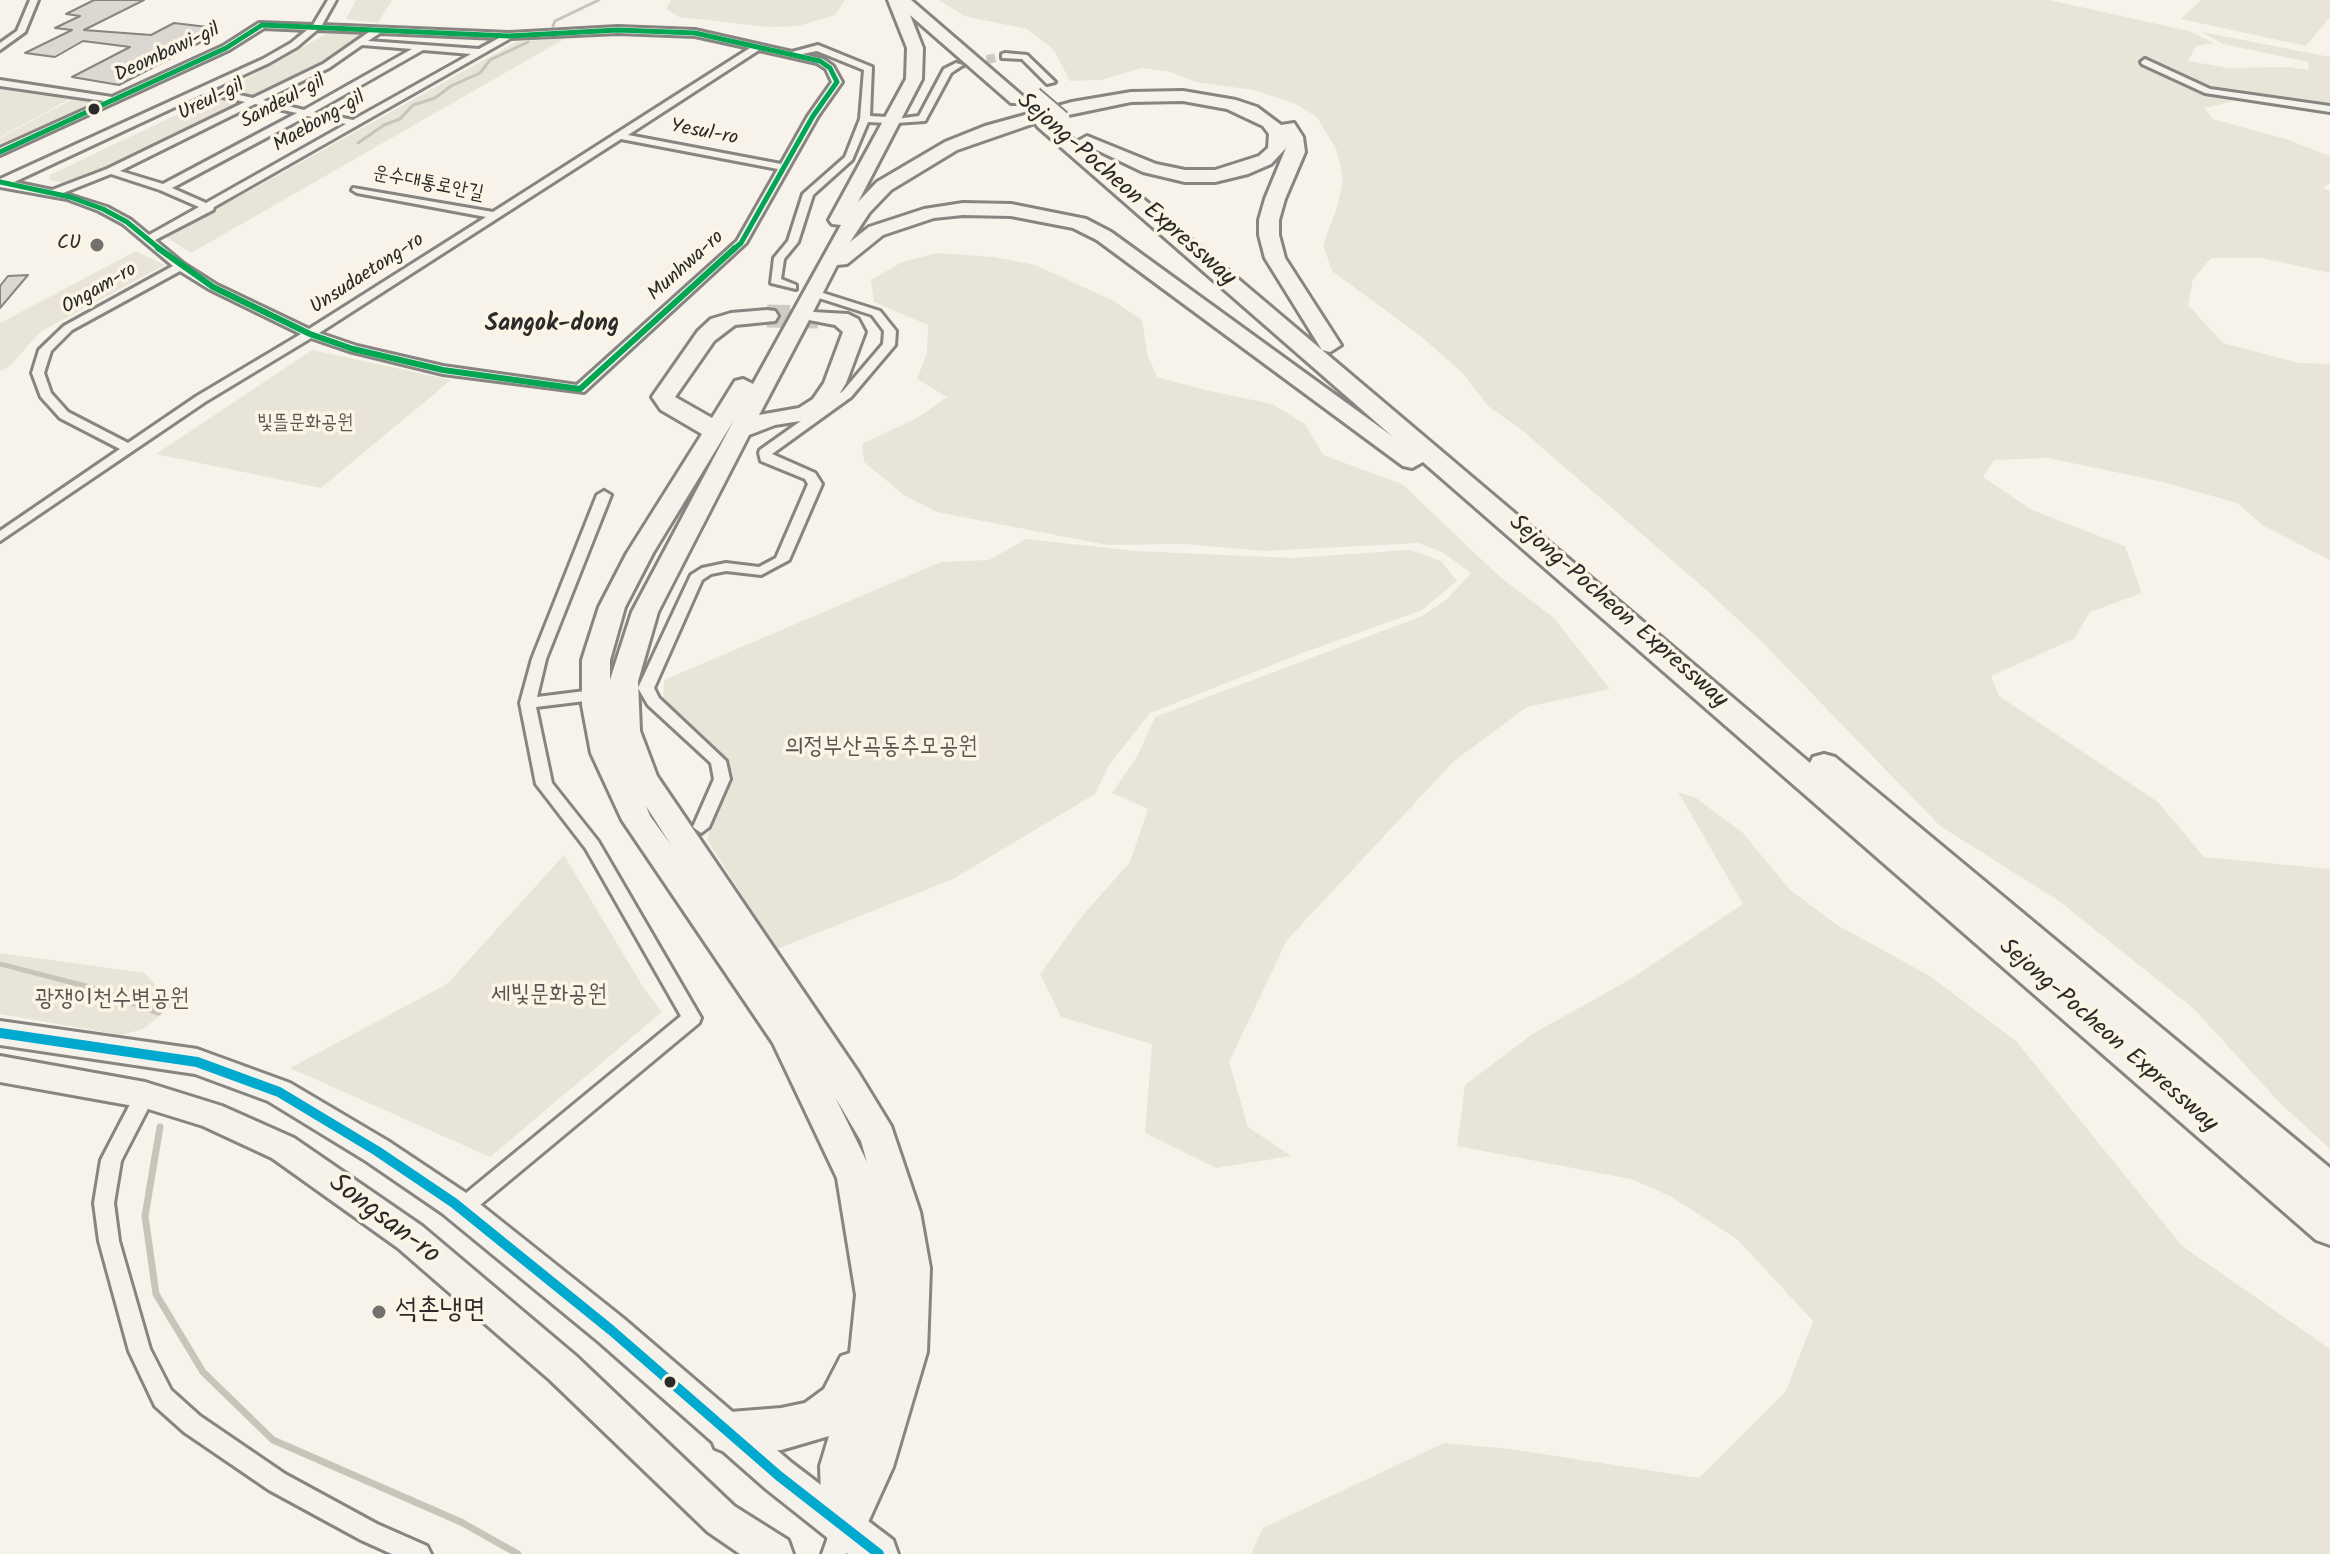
<!DOCTYPE html>
<html>
<head>
<meta charset="utf-8">
<style>
	body { margin:0 }
	canvas { display:block; background:#f7f3ea }
</style>
</head>
<body>
<canvas width="2330" height="1554"></canvas>
<script>
const ctx = document.querySelector('canvas').getContext('2d');
ctx.lineJoin = 'round';
function fill(path, color) {
  ctx.fillStyle = color;
  ctx.fill(path, 'evenodd');
}
function shape(rows) {
  const path = new Path2D();
  for (const r of rows) {
    path.moveTo(r[0], r[1]);
    for (let i = 2; i < r.length; i += 2) path.lineTo(r[i], r[i + 1]);
  }
  return path;
}
function stroke(path, color, width, dash) {
  ctx.strokeStyle = color;
  ctx.lineWidth = width;
  ctx.lineCap = dash ? 'butt' : 'round';
  ctx.setLineDash(dash || []);
  ctx.stroke(path);
}
function write(font, color, halo, rows, align = 'center') {
  ctx.font = font + ' Kalam,"Poor Story",sans-serif';
  ctx.lineWidth = 7;
  ctx.setLineDash([]);
  ctx.textBaseline = 'middle';
  ctx.strokeStyle = halo;
  ctx.fillStyle = color;
  for (const [text, x, y, turn = 0] of rows) {
    ctx.save();
    ctx.translate(x, y);
    ctx.rotate((+turn || 0) * Math.PI / 180);
    ctx.textAlign = isNaN(turn) ? turn : align;
    if (halo) ctx.strokeText(text, 0, 0);
    ctx.fillText(text, 0, 0);
    ctx.restore();
  }
}
fill(shape([
	[0,89,70,99,0,137]
]), '#e9e4d9');
fill(shape([
	[356,0,392,0,378,23,346,19],
	[671,0,845,0,835,15,798,26,769,27,679,17,666,9],
	[939,0,2049,0,2189,31,2214,43,2196,46,2188,61,2228,68,2288,67,2309,70,2308,62,2223,44,2202,32,2330,57,2330,107,2255,96,2205,108,2213,119,2286,139,2330,156,2330,183,2323,188,2330,191,2330,273,2262,258,2211,258,2193,279,2188,305,2223,343,2299,363,2330,364,2330,560,2264,526,2237,503,2163,482,2048,458,1994,460,1983,477,2032,510,2125,546,2142,593,2090,612,2074,639,1991,676,1999,696,2158,802,2204,857,2330,869,2330,1149,2279,1102,2194,1009,2059,901,1940,826,1762,642,1703,587,1523,431,1488,406,1462,372,1419,335,1332,271,1323,245,1338,205,1343,179,1337,151,1317,117,1294,103,1253,90,1195,82,1171,72,1142,68,1101,80,1070,81,1054,50,1027,29,964,16],
	[2201,0,2325,0,2330,1,2330,17,2306,46,2181,19],
	[340,31,364,35,342,51,257,96,229,93,230,88,326,34],
	[566,38,191,253,163,235,246,193,516,42],
	[218,97,240,102,92,176,66,184,50,180,50,175,209,99],
	[73,99,94,102,0,148,0,138],
	[136,251,165,265,40,332,10,366,0,371,0,323],
	[937,253,994,257,1035,265,1112,300,1142,320,1147,353,1157,377,1205,390,1272,404,1305,424,1323,455,1402,484,1500,577,1554,618,1610,689,1527,707,1454,761,1287,940,1229,1062,1248,1127,1291,1156,1216,1168,1145,1133,1152,1044,1061,1017,1040,974,1083,915,1130,862,1148,809,1112,793,1137,757,1155,717,1422,616,1447,599,1471,573,1442,552,1418,543,1265,551,1184,544,1107,545,937,512,905,496,864,462,862,444,917,418,947,397,917,379,927,353,928,325,874,302,871,280,902,262],
	[312,350,451,380,321,488,156,454],
	[1026,539,1136,551,1292,558,1410,550,1441,561,1457,581,1422,610,1300,654,1150,713,1109,765,1095,794,953,879,777,949,707,840,731,763,663,702,664,680,941,562,989,560],
	[1678,792,1696,798,1743,833,1790,890,1837,925,1930,976,2016,1041,2182,1246,2330,1349,2330,1554,1251,1554,1263,1528,1444,1443,1510,1449,1699,1478,1786,1391,1813,1321,1738,1240,1672,1197,1631,1179,1457,1146,1465,1085,1534,1033,1629,980,1743,904],
	[564,855,645,990,662,1012,490,1157,290,1068,447,984],
	[0,953,145,973,173,1006,143,1029,121,1035,0,1014]
]), '#e9e4d8');
stroke(shape([
	[553,26,555,21,599,0],
	[358,143,384,125,400,119,413,105,435,98,451,86,480,73,490,60,528,42]
]), '#c8c4ba', 3);
stroke(shape([
	[0,964,97,989,127,1000]
]), '#c8c4ba', 5);
stroke(shape([
	[121,998,158,1012],
	[160,1127,145,1216,156,1294,203,1372,273,1440,461,1522,518,1554]
]), '#c8c4ba', 7);
const building = shape([
	[94,0,144,0,84,30,151,35,174,23,216,28,200,37,209,38,119,85,72,77,130,47,83,41,55,57,25,53,72,30,55,28,80,16,66,14,94,0],
	[28,275,0,308,0,286,8,276,28,275]
]);
fill(building, '#dad8d1');
stroke(building, '#878581', 2);
stroke(shape([
	[959,65,1005,56]
]), '#cecbc4', 9, [9, 5]);
stroke(shape([
	[767,316,818,317]
]), '#cecbc4', 23, [23, 11]);
const minor = shape([
	[30,0,38,0,25,32,0,50,0,43,17,31,30,0],
	[328,0,336,0,322,25,509,33,618,27,695,30,792,52,818,45,872,67,870,116,887,117,892,120,887,123,868,122,852,160,813,195,798,242,784,259,781,279,796,285,796,289,771,283,774,258,788,241,803,194,845,157,860,119,864,70,817,51,802,54,823,59,833,66,842,82,818,116,746,243,584,392,443,374,349,351,311,338,205,402,0,541,0,531,120,449,60,418,41,397,32,373,39,350,64,326,173,266,123,224,99,211,67,199,0,187,0,179,263,59,291,43,307,30,264,28,229,50,0,155,0,148,104,101,0,86,0,80,112,97,223,46,259,23,313,25,328,0],
	[317,30,369,32,323,64,253,98,213,89,269,63,297,47,317,30],
	[380,33,499,38,479,49,368,41,380,33],
	[618,33,695,36,750,48,493,212,353,188,352,190,357,193,486,217,309,329,217,285,184,264,155,240,213,210,214,207,511,38,618,33],
	[362,45,412,49,304,110,263,100,329,68,362,45],
	[423,50,471,54,353,120,314,112,423,50],
	[759,50,817,63,826,69,832,82,808,116,781,164,628,135,759,50],
	[205,93,245,102,107,169,52,190,14,182,205,93],
	[255,104,297,113,163,184,120,171,255,104],
	[307,116,346,124,206,203,172,188,307,116],
	[621,139,778,169,737,241,577,385,443,366,357,346,319,333,621,139],
	[111,174,160,190,199,207,149,235,131,220,107,207,63,193,111,174],
	[180,271,209,289,301,334,197,396,128,443,68,412,51,393,44,373,51,351,72,330,180,271],
	[1005,53,1027,55,1055,82,1047,84,1022,59,1002,58,1002,54,1005,53],
	[2145,59,2210,89,2330,106,2330,112,2205,93,2142,64,2141,62,2145,59],
	[956,63,963,65,951,73,925,121,896,123,896,119,919,116,944,69,956,63],
	[823,293,880,311,896,331,895,345,851,397,772,454,815,473,822,484,789,560,761,575,726,571,711,574,702,580,654,688,659,698,726,761,730,779,709,827,701,833,693,827,714,779,711,763,648,705,638,688,691,575,702,568,726,563,759,567,776,558,808,484,805,479,761,461,759,453,760,450,843,391,883,344,884,331,872,315,819,298,819,294,823,293],
	[604,491,611,495,546,659,537,697,585,691,593,696,585,701,536,707,552,783,598,841,701,1018,699,1023,468,1215,461,1218,454,1215,451,1209,454,1203,681,1016,586,849,536,784,520,703,532,659,597,495,604,491],
	[145,1087,152,1089,155,1095,121,1161,114,1203,119,1241,150,1349,171,1390,200,1416,285,1474,377,1524,427,1546,431,1554,392,1554,361,1540,269,1490,184,1432,155,1406,129,1351,99,1241,94,1203,101,1160,138,1089,145,1087],
	[843,1514,851,1518,855,1526,846,1554,822,1554,835,1518,843,1514]
]);
const primary = shape([
	[0,1021,197,1049,290,1083,388,1141,466,1193,623,1318,792,1463,893,1540,898,1554,848,1554,766,1489,599,1342,442,1213,366,1161,268,1101,195,1074,0,1045,0,1021],
	[0,1056,145,1082,222,1106,294,1138,422,1226,576,1356,734,1506,788,1540,793,1554,740,1554,708,1532,550,1380,398,1248,272,1158,203,1126,145,1108,0,1082,0,1056]
]);
const motorway = shape([
	[888,0,911,0,1026,99,1023,103,1011,103,910,15,923,48,922,79,858,202,877,182,945,142,985,126,1072,102,1131,92,1183,91,1236,100,1257,107,1281,125,1294,123,1303,137,1305,152,1285,199,1279,220,1279,235,1285,258,1341,345,1330,352,1322,350,1265,258,1259,235,1259,220,1265,199,1286,148,1271,164,1248,174,1215,182,1185,182,1143,172,1078,141,1087,136,1156,164,1185,170,1215,170,1259,156,1268,148,1269,134,1263,126,1227,109,1183,101,1131,102,1049,119,1810,763,1813,757,1824,754,1835,757,2330,1168,2330,1245,2316,1240,1423,462,1412,468,1403,466,1097,240,1073,228,1011,216,963,215,934,218,883,235,847,264,837,265,813,312,848,314,858,319,865,332,846,383,830,409,813,419,775,425,749,435,658,612,638,681,640,731,657,776,858,1072,891,1126,920,1212,930,1268,927,1352,893,1467,860,1540,844,1546,828,1540,822,1524,820,1466,829,1436,781,1450,730,1454,715,1448,709,1433,715,1418,730,1412,781,1408,805,1403,824,1389,841,1356,850,1353,856,1295,837,1178,773,1043,622,820,591,753,582,705,582,660,599,607,627,553,702,434,661,410,652,397,698,331,711,319,731,313,767,310,775,311,778,316,775,321,735,325,714,341,675,397,712,418,735,381,743,379,753,384,841,225,832,224,829,220,906,79,907,48,888,0],
	[1035,123,1038,127,1392,436,1111,232,1086,219,1011,204,963,203,924,209,869,227,850,242,869,213,891,190,957,150,1035,123],
	[809,320,835,325,843,332,824,383,813,399,799,408,759,415,809,320],
	[734,420,632,612,610,680,610,660,625,607,653,553,734,420],
	[646,806,671,845,650,816,646,806],
	[835,1097,861,1141,867,1162,835,1097]
]);
stroke(minor, '#878581', 6);
stroke(primary, '#878581', 6);
stroke(motorway, '#878581', 6);
fill(minor, '#f5f2ec');
fill(primary, '#f5f2ec');
fill(motorway, '#f5f2ec');
const motorwayBridge = shape([
	[1033,96,1061,120]
]);
stroke(motorwayBridge, '#878581', 22, []);
stroke(motorwayBridge, '#f5f2ec', 18);
stroke(shape([
	[0,152,226,48,262,25,509,36,618,30,695,33,820,61,830,68,837,82,813,116,741,243,733,250],
	[0,182,70,197,103,209,127,222,161,250]
]), '#00a651', 5);
stroke(shape([
	[158,248,213,287,310,334,353,349,443,370,580,389,735,248]
]), '#00a651', 6);
stroke(shape([
	[0,1033,197,1062,279,1092,377,1151,454,1203,611,1330,779,1476,879,1554]
]), '#00a9ce', 10);
for (const [x, y, r, color] of [
	[94,109,7,"#2b2b2b"],
	[97,245,8,"#72716e"],
	[379,1312,8,"#72716e"],
	[670,1382,7,"#2b2b2b"]
]) {
  const dot = new Path2D();
  dot.arc(x, y, r, 0, 2 * Math.PI);
  ctx.fillStyle = color;
  ctx.fill(dot);
  stroke(dot, '#fcf5e5', 3);
}
write('20px', '#2b2b2b', '#fcf5e5', [
	["Deombawi-gil",168,54,-25],
	["Ureul-gil",212,101,-26],
	["Sandeul-gil",284,103,-28],
	["Maebong-gil",320,123,-30],
	["Yesul-ro",704,134,11],
	["운수대통로안길",428,185,11],
	["Munhwa-ro",687,267,-42],
	["Unsudaetong-ro",368,275,-33],
	["Ongam-ro",100,290,-30]
]);
write('20px', '#2b2b2b', '#fcf5e5', [
	["CU",81,245]
], 'right');
write('20px', '#585653', '#fcf5e5', [
	["빛뜰문화공원",305,425]
]);
write('24px', '#2b2b2b', '#fcf5e5', [
	["Sejong-Pocheon Expressway",1125,191,41],
	["Sejong-Pocheon Expressway",1617,613,41],
	["Sejong-Pocheon Expressway",2107,1037,41]
]);
write('bold 24px', '#2b2b2b', '#fcf5e5', [
	["Sangok-dong",552,326]
]);
write('24px', '#585653', '#fcf5e5', [
	["의정부산곡동추모공원",881,749],
	["세빛문화공원",549,997],
	["광쟁이천수변공원",112,1001]
]);
write('28px', '#2b2b2b', '#fcf5e5', [
	["Songsan-ro",383,1221,37]
]);
write('28px', '#2b2b2b', '#fcf5e5', [
	["석촌냉면",395,1312]
], 'left');
</script>
</body>
</html>
